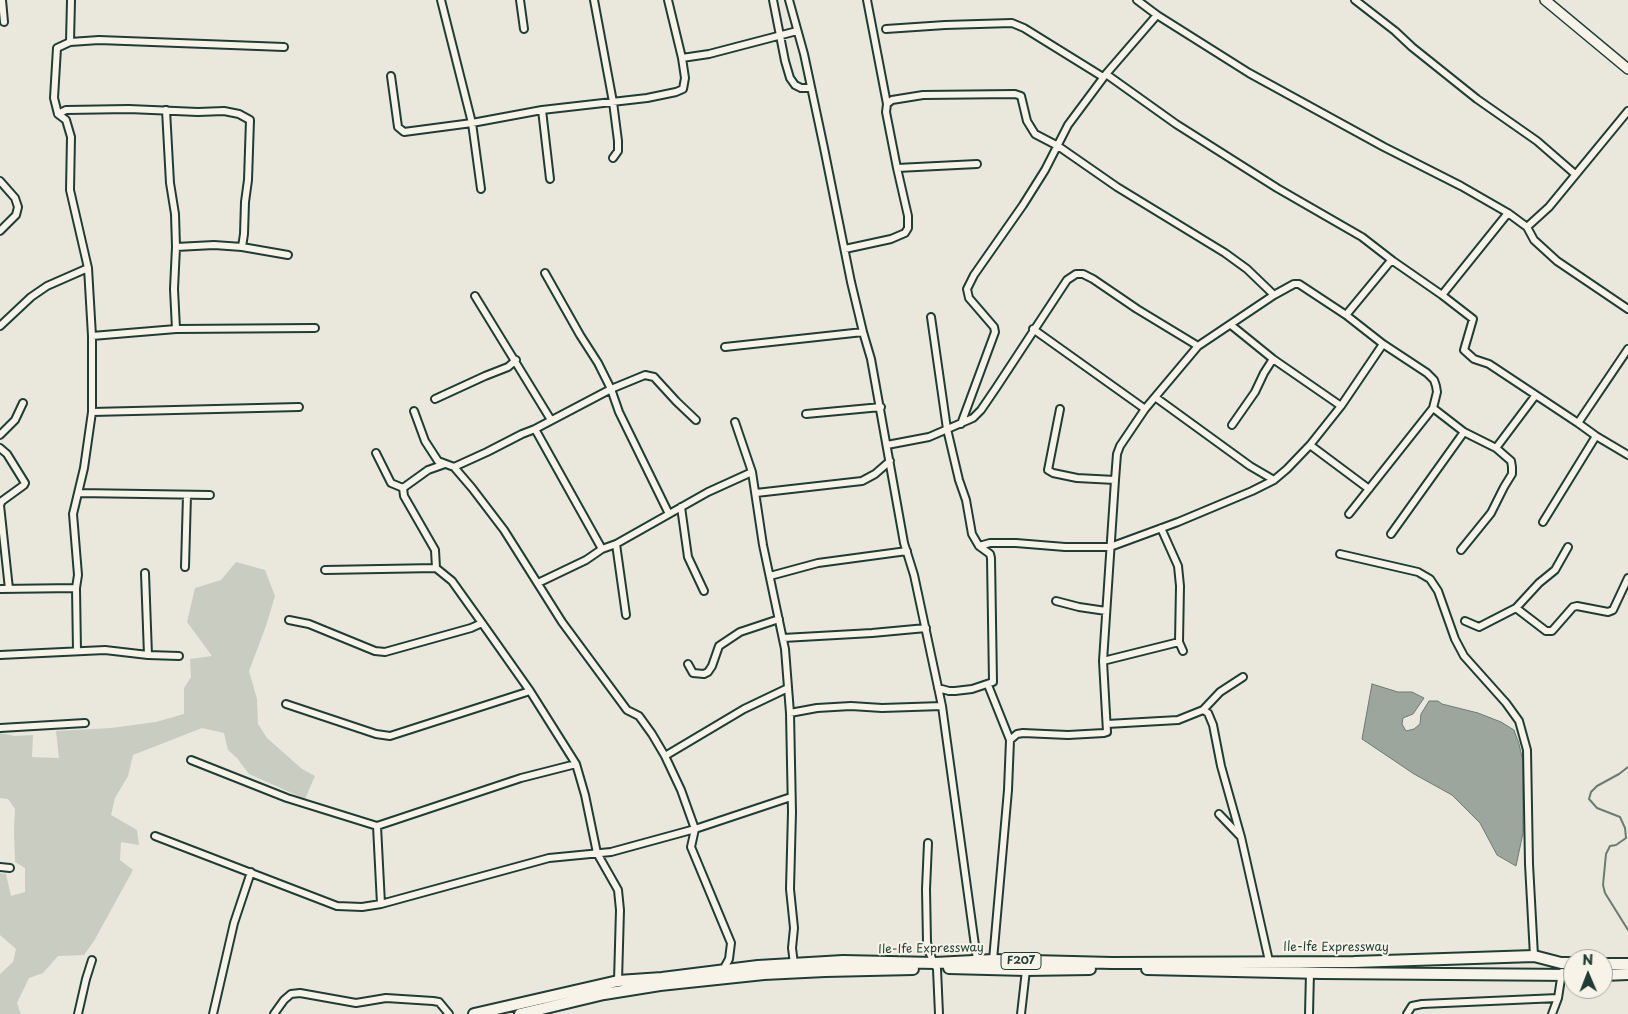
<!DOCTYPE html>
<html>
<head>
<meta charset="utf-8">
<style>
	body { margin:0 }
	#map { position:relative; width:1628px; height:1014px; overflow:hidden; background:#eae8dd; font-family:"Playpen Sans",sans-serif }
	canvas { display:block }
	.north { position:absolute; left:1563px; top:949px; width:50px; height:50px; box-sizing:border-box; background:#f7f3e8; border:1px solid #a1aaa0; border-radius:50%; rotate:359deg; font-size:14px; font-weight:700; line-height:20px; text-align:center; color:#1f3d34 }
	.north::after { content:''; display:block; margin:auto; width:18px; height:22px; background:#1f3d34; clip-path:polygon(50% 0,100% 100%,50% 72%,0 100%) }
</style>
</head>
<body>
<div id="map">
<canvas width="1628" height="1014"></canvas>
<div class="north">N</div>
</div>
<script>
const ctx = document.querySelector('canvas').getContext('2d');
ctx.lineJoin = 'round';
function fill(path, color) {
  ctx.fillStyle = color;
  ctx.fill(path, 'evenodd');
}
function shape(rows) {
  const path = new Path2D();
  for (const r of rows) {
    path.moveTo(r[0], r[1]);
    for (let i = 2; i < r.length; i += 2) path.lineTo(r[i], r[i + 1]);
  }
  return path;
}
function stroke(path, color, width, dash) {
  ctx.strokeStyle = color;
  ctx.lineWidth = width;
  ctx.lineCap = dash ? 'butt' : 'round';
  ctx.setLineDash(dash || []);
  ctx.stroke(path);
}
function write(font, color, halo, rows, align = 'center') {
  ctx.font = font + ' "Playpen Sans",sans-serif';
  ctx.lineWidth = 4;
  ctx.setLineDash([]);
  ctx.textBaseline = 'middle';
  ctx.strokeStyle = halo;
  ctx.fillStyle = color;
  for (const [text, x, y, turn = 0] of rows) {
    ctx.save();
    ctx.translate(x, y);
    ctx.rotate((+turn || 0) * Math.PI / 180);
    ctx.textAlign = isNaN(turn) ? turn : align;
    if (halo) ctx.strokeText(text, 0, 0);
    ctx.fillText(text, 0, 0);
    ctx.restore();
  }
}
fill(shape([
	[236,562,265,570,275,596,266,626,249,671,257,699,258,724,267,738,302,769,315,776,305,799,249,774,237,758,228,750,224,733,202,728,133,755,128,776,115,798,111,815,137,830,139,845,121,842,120,860,133,870,94,941,84,955,58,956,43,973,29,978,17,1003,21,1014,0,1014,0,974,13,962,16,949,0,935,0,873,6,874,11,896,25,892,25,868,15,862,14,829,15,809,8,799,0,798,0,733,15,736,33,735,32,757,59,758,56,731,111,728,156,722,184,714,184,688,191,677,190,659,212,656,187,622,195,588,221,580]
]), '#c8ccc1');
const water = shape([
	[1372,684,1398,692,1412,692,1424,698,1413,714,1403,718,1402,724,1406,731,1414,729,1420,724,1421,714,1429,701,1438,701,1442,704,1478,713,1501,722,1514,730,1519,744,1523,761,1523,833,1516,866,1497,855,1480,823,1452,795,1414,774,1362,739,1372,684]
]);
fill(water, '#9ca69c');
stroke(water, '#6a7c72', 1);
stroke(shape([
	[1628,767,1619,774,1597,786,1591,792,1589,799,1597,808,1620,817,1625,828,1626,838,1616,845,1610,846,1606,854,1603,885,1605,893,1628,930]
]), '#6a7c72', 2);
const street = shape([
	[2,0,4,22],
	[71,0,70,42,99,40,284,47],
	[520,0,524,29],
	[594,0,613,102,618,141,618,151,613,158],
	[773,0,785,61,790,78,795,85,801,88,810,88],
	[789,0,804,54,824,148,851,282,863,332,871,359,904,543,914,575,942,706,977,960],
	[867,0,887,104],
	[1137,0,1157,15,1249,73,1384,147,1461,186,1508,213,1527,227,1534,240,1557,261,1628,309],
	[1355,0,1395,31,1412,47,1477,99,1537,141,1575,174],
	[886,29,945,25,1012,23,1024,28,1103,77],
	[70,42,57,48,54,98,58,114,66,110,129,109,198,112,224,111,239,114,250,120,248,180,245,202,244,234,242,247],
	[682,58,709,54,797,31],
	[1106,74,1176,124,1277,188,1362,237,1393,261],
	[391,76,398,127,404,132,472,123,441,0],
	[166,110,170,183,175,214,176,247,174,289,176,329],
	[542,110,550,179],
	[58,114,66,120,71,137,70,190,88,268,92,336,92,412,84,468,73,514,78,575,76,588,77,651],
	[977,164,897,168,886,112,887,104,892,100,923,95,1015,94,1021,96,1027,121,1035,134,1058,146,1117,187,1225,253,1247,269,1274,295],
	[0,181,15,198,18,207,16,215,0,231],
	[481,189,472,123,542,110,647,98,676,92,683,89,685,78,682,58,668,0],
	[1527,227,1549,207,1628,111],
	[176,247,214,245,242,247,288,255],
	[845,249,891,239,905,233,908,228,908,216,897,168],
	[545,273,580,335,598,363,611,389,619,412,669,514],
	[1442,295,1473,319,1464,350,1474,359,1489,364,1578,423,1596,436,1628,455],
	[475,296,551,420],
	[1346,315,1389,263,1393,261,1442,295,1508,213],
	[931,317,947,429,959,480,966,500,972,534,979,546,990,543,1016,543,1065,547,1110,547,1178,522,1252,491,1274,480,1287,469,1310,445,1341,406,1383,344],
	[1231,325,1273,359,1341,406],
	[0,326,31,297,47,286,88,268],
	[1033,329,1145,409],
	[92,336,176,329,315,328],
	[725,347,863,332],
	[1155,397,1250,466,1274,480],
	[435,399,485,376,508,367,516,360],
	[1433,408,1464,432,1496,448,1511,461,1512,467,1512,474,1504,487,1491,513,1461,550],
	[1060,409,1048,470,1053,473,1077,478,1115,480],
	[92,412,299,407],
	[806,414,881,407],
	[735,422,752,472,763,545,785,649,790,713,792,812,790,889,794,928,792,948,794,964],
	[1578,423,1628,349],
	[961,424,995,332,994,327,969,298,967,289,974,275,1023,205,1045,170,1068,125,1106,74,1157,15],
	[1232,425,1255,392,1264,373,1273,359],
	[535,429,611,389,645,375,654,377,676,401,696,420],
	[0,435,15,420,23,403],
	[887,445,929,437,973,418,981,410,996,388,1067,280,1076,274,1083,274,1093,279,1137,309,1198,346],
	[1310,445,1369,489],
	[0,448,7,454,25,483,24,485,2,501,0,505],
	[1496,448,1535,396],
	[376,453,391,483,403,488],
	[454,467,487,452,522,434,535,429,602,549],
	[78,493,210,495],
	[756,493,862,481,875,474,890,461],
	[0,505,9,589],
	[681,507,688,557,704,591],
	[1543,522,1596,436],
	[1161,528,1178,566,1180,586,1179,642,1183,651],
	[1391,534,1464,432],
	[616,544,626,615],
	[1340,554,1418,572,1430,579,1438,591,1455,639,1464,656,1506,703,1519,721,1527,750,1529,864,1534,956],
	[185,567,187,495],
	[436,568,435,550,404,496,403,488,428,470,445,464],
	[325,570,436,568,452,581,482,623,530,691,576,764,585,795,597,853,618,890,620,910,618,981],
	[145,573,148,655],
	[770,576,818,563,907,551],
	[538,583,586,560,602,549,616,544,708,492,752,472],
	[0,589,76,588],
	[1056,601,1079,607,1106,611],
	[1516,608,1546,631,1552,631,1573,607,1577,606,1608,612,1613,610,1628,578],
	[289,620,309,624,375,651,385,652,471,628,482,623],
	[1465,621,1479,627,1516,608,1539,583,1555,570,1568,547],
	[783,638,872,633,926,628],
	[0,655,105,650,148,655,179,656],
	[1103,661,1179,642],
	[688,664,693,673,704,674,708,672,712,666,719,646,740,632,779,619],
	[988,685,1010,740],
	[938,688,949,691,955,691,972,689,993,682,991,558,990,554,979,546],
	[286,704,376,734,390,736,530,691],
	[1203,710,1220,692,1243,677],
	[790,713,817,708,851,706,882,708,942,706],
	[1107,724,1178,720,1203,710,1208,713,1213,725,1221,766,1241,837],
	[0,728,85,723],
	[665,756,744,709,788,688],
	[191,760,287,798,377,826,521,778,576,764],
	[1219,814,1241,837,1269,961],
	[377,826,381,904],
	[155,836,337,906,362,907,381,904,549,858,611,852,695,829,681,790,665,756,652,734,639,716,627,710,562,622,504,530,472,488,454,467,438,461,425,441,414,411],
	[928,843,926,889,927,942,929,952,937,969,939,1014],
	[0,867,10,868],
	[993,960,1008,790,1010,740,1017,734,1023,733,1068,735,1104,733,1107,732,1103,661,1115,480,1117,454,1120,446,1145,409,1198,346,1274,295,1294,284,1299,284,1346,315,1383,344,1427,373,1434,380,1436,386,1437,392,1433,408,1349,514],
	[723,970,729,959,731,943,691,847,695,829,791,797],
	[78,1014,86,979,92,960],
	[213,1014,234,923,251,872],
	[274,1014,284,1000,291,994,300,993,356,1003,386,998,433,1001,439,1002,449,1014],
	[1021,1014,1026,970],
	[1309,1014,1310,972],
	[1407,1014,1412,1006,1422,1004,1558,998],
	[1552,1014,1558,998,1562,972]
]);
const secondary = shape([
	[1545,0,1628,69]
]);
const primary = shape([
	[1603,964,1628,964],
	[949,968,1026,970,1090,969],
	[1147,969,1322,973,1573,975],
	[1603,975,1628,974],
	[474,1014,618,981,662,978,758,966,843,961,935,963,993,960,1112,963,1354,962,1534,956,1561,963,1573,963],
	[520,1014,604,994,660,985,764,974,825,971,913,969]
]);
stroke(street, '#1f3d34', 10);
stroke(secondary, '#1f3d34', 12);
stroke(primary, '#1f3d34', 14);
stroke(street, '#f7f3e8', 6);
stroke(secondary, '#f7f3e8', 9);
stroke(primary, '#f7f3e8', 10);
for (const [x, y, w] of [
	[1021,961,40]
]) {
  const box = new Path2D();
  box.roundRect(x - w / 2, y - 8.5, w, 17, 4);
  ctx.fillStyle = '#f7f3e8';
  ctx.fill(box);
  stroke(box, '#1f3d34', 1);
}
write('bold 11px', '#1f3d34', null, [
	["F207",1021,961]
]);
write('12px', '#1f3d34', '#f7f3e8', [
	["Ile-Ife Expressway",1336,948],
	["Ile-Ife Expressway",931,949,-1]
]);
</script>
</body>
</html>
